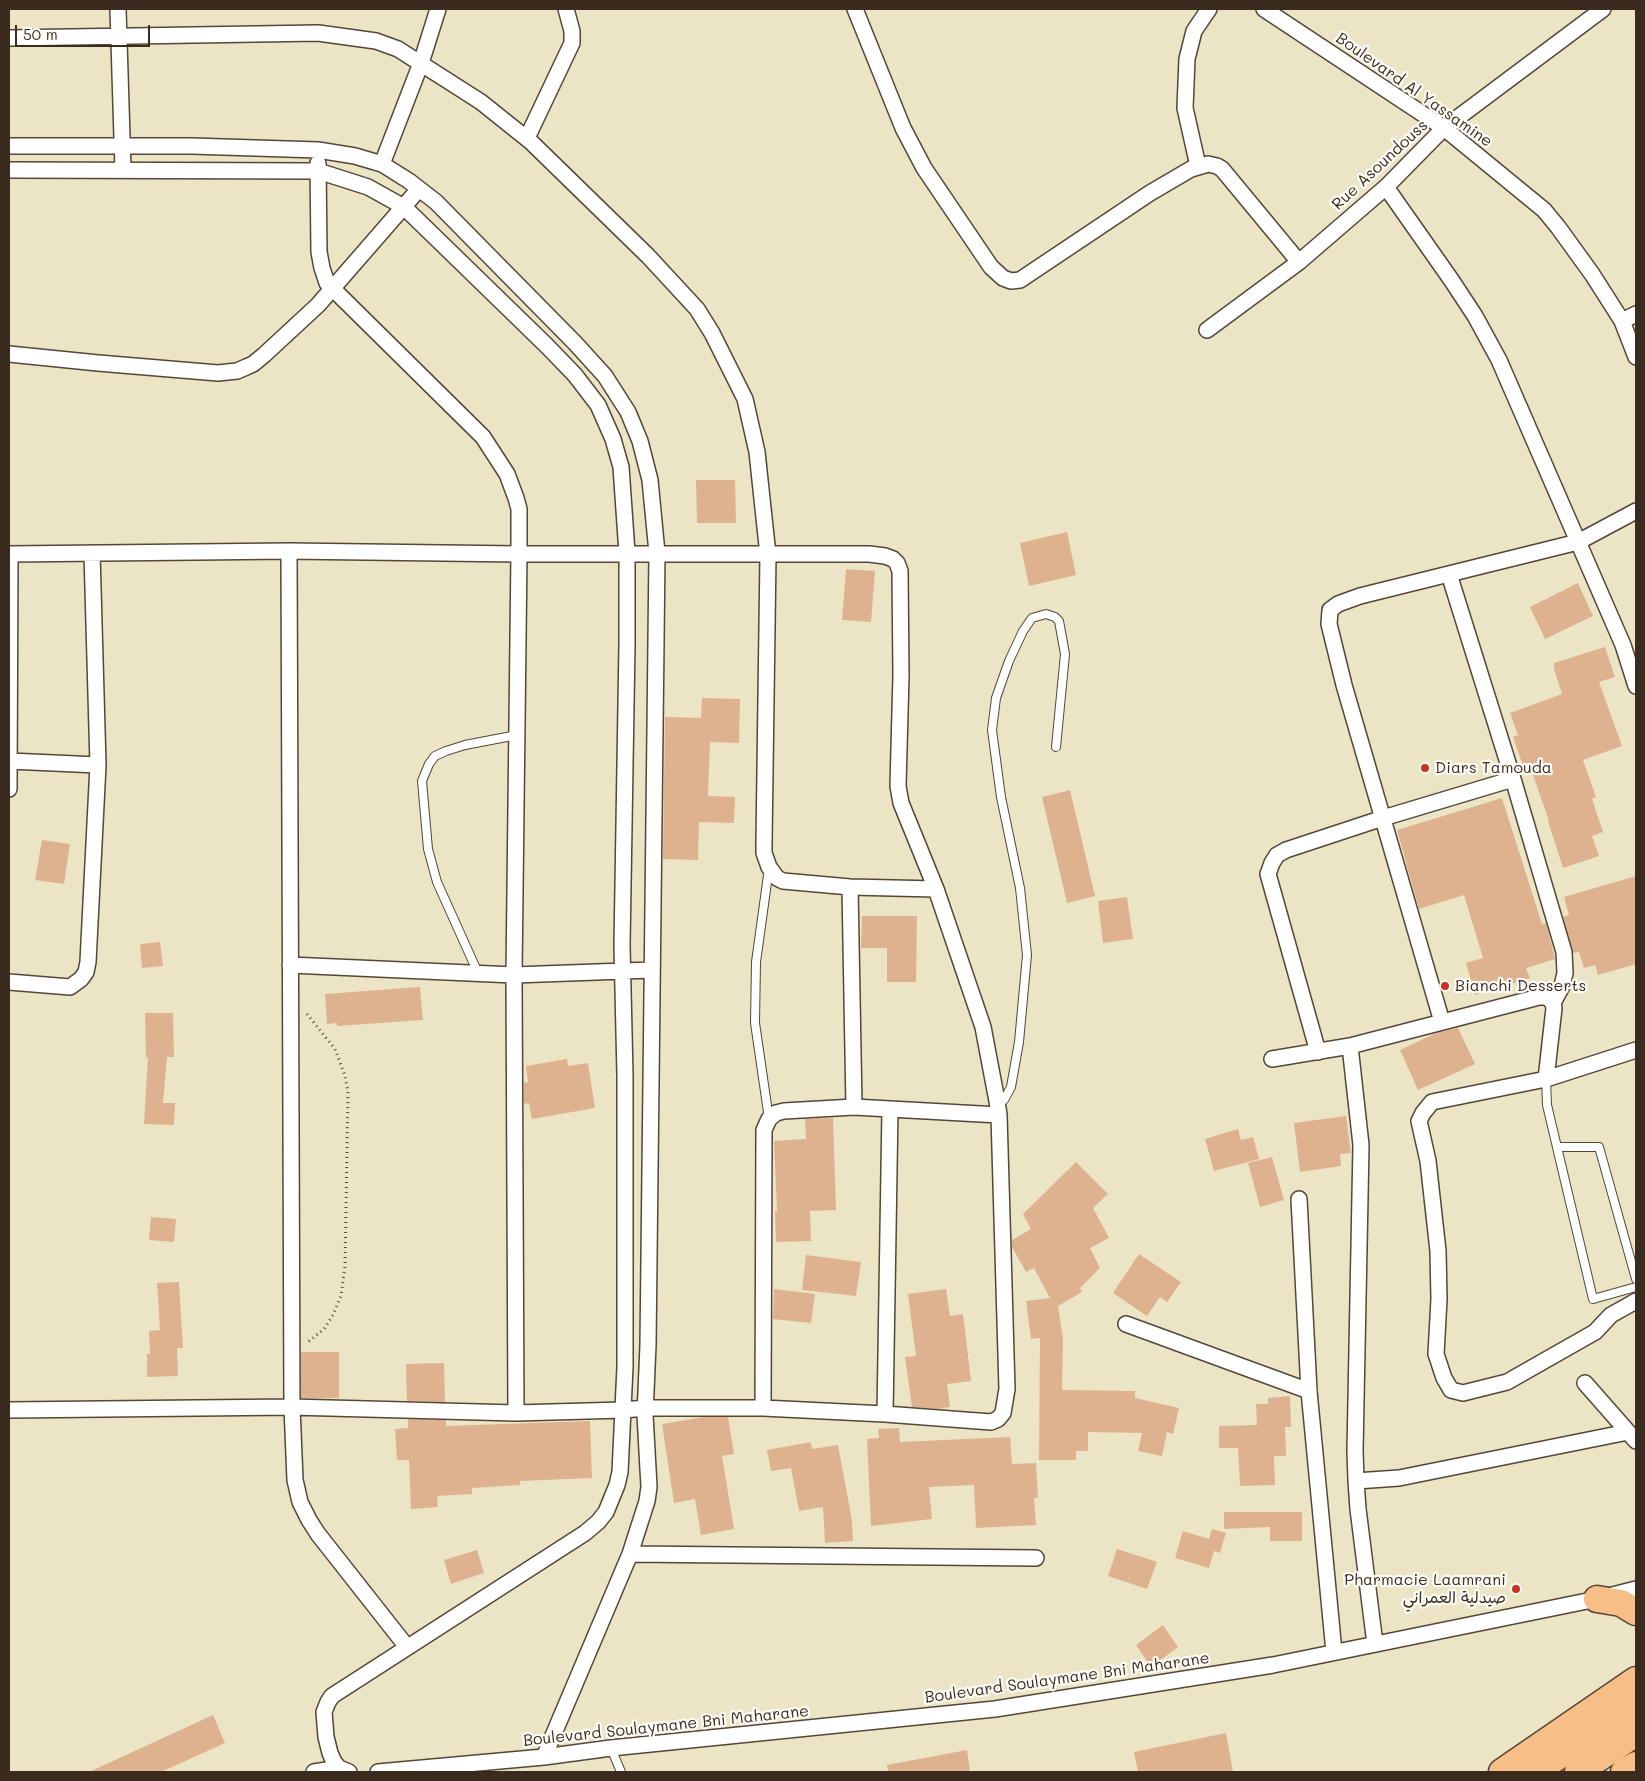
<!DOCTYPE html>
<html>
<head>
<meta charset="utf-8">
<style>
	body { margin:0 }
	#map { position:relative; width:1645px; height:1781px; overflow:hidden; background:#ebe5c5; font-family:Mali,sans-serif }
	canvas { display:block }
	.frame { position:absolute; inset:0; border:10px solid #3b2a1e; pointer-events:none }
	.scale { position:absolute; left:15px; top:25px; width:135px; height:22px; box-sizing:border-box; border:2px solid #3b2a1e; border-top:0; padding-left:6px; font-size:15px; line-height:18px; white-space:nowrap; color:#3b2a1e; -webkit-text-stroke:4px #fdfcf7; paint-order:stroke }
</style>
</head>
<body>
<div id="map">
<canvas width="1645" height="1781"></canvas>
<div class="frame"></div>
<div class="scale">50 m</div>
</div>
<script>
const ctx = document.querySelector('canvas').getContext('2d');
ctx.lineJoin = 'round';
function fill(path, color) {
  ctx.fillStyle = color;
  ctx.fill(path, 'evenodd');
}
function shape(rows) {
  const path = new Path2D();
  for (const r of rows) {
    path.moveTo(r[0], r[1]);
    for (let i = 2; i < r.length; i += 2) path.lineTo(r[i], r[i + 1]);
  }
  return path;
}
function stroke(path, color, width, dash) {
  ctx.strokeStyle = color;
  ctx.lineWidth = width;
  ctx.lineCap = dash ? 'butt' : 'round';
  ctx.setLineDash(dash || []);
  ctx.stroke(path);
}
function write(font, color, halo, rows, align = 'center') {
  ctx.font = font + ' Mali,"Playpen Sans Arabic",sans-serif';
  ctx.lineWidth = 4.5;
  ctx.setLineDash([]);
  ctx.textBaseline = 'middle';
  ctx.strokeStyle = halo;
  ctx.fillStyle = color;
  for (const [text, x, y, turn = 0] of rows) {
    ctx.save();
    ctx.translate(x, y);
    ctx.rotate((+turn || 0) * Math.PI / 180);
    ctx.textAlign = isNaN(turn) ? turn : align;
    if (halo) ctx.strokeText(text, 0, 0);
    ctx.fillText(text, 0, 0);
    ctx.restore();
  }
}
fill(shape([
	[696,480,735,480,736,523,697,523],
	[1067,532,1076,575,1029,586,1020,543],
	[846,569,875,571,871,622,842,620],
	[1578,583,1593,616,1545,639,1530,607],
	[1605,647,1615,677,1599,682,1622,746,1583,760,1596,797,1592,799,1603,832,1592,836,1599,856,1563,868,1548,821,1549,821,1529,763,1523,766,1513,737,1518,735,1510,713,1562,694,1554,669,1554,663],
	[702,698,740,699,739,743,710,742,708,796,735,797,734,823,699,822,698,860,663,859,665,717,701,718],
	[1070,790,1095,896,1067,903,1042,797],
	[1502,798,1542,924,1546,923,1555,959,1526,968,1530,978,1475,995,1466,963,1483,958,1464,895,1419,909,1397,830],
	[42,840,70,844,64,884,35,880],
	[1636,876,1636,964,1598,975,1595,965,1584,968,1579,952,1573,953,1563,917,1569,915,1564,897],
	[1127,897,1133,939,1103,943,1098,901],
	[862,916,917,916,916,982,887,982,887,948,861,948],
	[160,942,163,966,142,968,140,944],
	[420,987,423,1020,337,1026,337,1023,327,1024,325,994],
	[145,1013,173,1013,174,1057,167,1057,163,1103,175,1103,174,1125,144,1124,148,1057,146,1058],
	[1458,1028,1475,1064,1418,1090,1400,1050,1436,1033],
	[567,1059,568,1066,588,1063,595,1108,532,1119,529,1103,524,1104,524,1083,528,1082,526,1066],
	[1346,1116,1351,1153,1340,1154,1341,1166,1300,1172,1294,1123],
	[833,1118,836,1210,810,1211,811,1241,776,1242,775,1211,777,1211,774,1141,806,1139,805,1119],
	[1238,1129,1241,1140,1253,1137,1259,1159,1214,1171,1205,1139],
	[1272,1157,1284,1200,1260,1207,1248,1163],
	[1076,1162,1108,1194,1093,1208,1109,1238,1090,1248,1100,1268,1080,1288,1082,1292,1058,1306,1063,1339,1062,1390,1135,1391,1135,1398,1179,1408,1173,1434,1167,1432,1162,1456,1138,1451,1142,1433,1088,1432,1088,1451,1076,1451,1076,1460,1039,1460,1040,1338,1031,1339,1026,1301,1050,1298,1034,1268,1026,1272,1012,1247,1012,1240,1031,1229,1023,1214],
	[151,1217,176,1219,174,1242,149,1240],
	[1139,1254,1181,1282,1167,1302,1160,1297,1147,1316,1113,1293],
	[806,1255,861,1262,856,1296,802,1290],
	[179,1282,183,1348,177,1348,178,1376,147,1377,147,1354,150,1354,149,1331,160,1330,157,1283],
	[774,1289,815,1294,811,1323,773,1319],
	[946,1289,950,1316,963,1314,971,1381,947,1384,950,1407,938,1409,912,1407,905,1357,916,1356,908,1294],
	[301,1352,339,1352,339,1398,301,1398],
	[444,1363,445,1402,407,1401,406,1364],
	[1290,1396,1291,1427,1285,1427,1286,1456,1274,1456,1275,1485,1240,1486,1238,1448,1219,1448,1219,1426,1257,1425,1256,1404,1268,1404,1268,1398],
	[704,1417,728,1417,734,1454,722,1456,734,1529,701,1535,695,1499,674,1503,662,1424],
	[408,1419,446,1420,446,1426,590,1421,592,1478,520,1481,520,1485,472,1488,472,1494,437,1496,438,1507,411,1509,409,1460,397,1460,395,1429,408,1428],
	[899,1428,900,1442,1010,1437,1012,1464,1036,1463,1038,1498,1034,1498,1036,1525,976,1528,974,1485,929,1487,932,1519,871,1526,867,1439,879,1438,878,1429],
	[811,1442,812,1449,838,1445,852,1521,853,1541,825,1543,823,1507,799,1511,791,1468,771,1471,767,1450],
	[1224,1512,1302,1512,1302,1541,1270,1541,1270,1527,1224,1529],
	[1212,1529,1226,1533,1220,1553,1214,1551,1209,1568,1175,1558,1183,1531,1209,1539],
	[1117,1549,1157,1562,1147,1589,1108,1576],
	[477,1550,484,1573,451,1584,444,1560],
	[1163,1625,1178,1647,1151,1667,1136,1645],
	[213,1715,225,1743,161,1772,89,1772],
	[1226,1733,1233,1772,1138,1772,1134,1752],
	[967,1750,970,1772,888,1772,887,1765]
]), '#dfb28f');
const lane = shape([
	[478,973,437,882,428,849,422,781,429,764,435,756,446,751,465,745,517,735],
	[1546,1079,1547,1105,1593,1299,1636,1287],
	[997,1101,1004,1100,1011,1087,1019,1042,1027,955,1020,888,1001,797,992,730,996,698,1009,661,1023,631,1032,618,1046,614,1055,617,1059,621,1065,654,1056,747],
	[769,1119,755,1023,756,962,769,868],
	[1557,1147,1599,1147,1636,1279],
	[611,1748,621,1772]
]);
const street = shape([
	[118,9,123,170],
	[855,9,903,128,924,168,991,267,1003,278,1011,281,1020,280,1150,193,1191,169,1208,164,1217,166,1222,169,1299,262],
	[1264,9,1444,128,1544,210,1558,227,1592,274,1622,321,1636,357],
	[9,38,318,33,376,41,398,49,481,102,531,142,648,256,697,309,712,333,745,399,757,452,768,555,764,842,764,853,769,867,777,878,783,881,850,887,936,889],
	[527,138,572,43,572,31,566,9],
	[9,146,192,146,318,150,355,156,382,164,409,181,436,202,575,343,605,376,628,412,640,441,650,480,657,553,648,1345,645,1415,649,1487,647,1501,630,1554,544,1757],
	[318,163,319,252,322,268,327,283,483,437,507,474,516,498,519,509,519,554,514,975,516,1413],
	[382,164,421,63,438,9],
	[1198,166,1185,108,1187,59,1194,31,1209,9],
	[9,170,318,171,368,187,404,207,547,346,575,375,598,405,613,439,621,467,627,553,627,644,622,946,625,1076,625,1367,620,1472,617,1485,606,1512,598,1522,585,1533,332,1696,328,1702,324,1712,326,1737,330,1753,334,1762,339,1768,349,1772],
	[1386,187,1452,281,1475,316,1499,360,1623,645,1636,686],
	[1622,321,1636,314],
	[1207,330,1299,262,1386,187,1444,128,1603,9],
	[9,354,98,363,218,373,237,371,244,368,253,364,264,355,318,305,419,189],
	[289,551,292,1407,295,1480,300,1502,309,1520,318,1534,407,1647],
	[9,554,289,551,519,554,869,554,885,556,893,559,897,563,900,571,901,675,898,786,901,803,936,889,983,1027,997,1101,999,1115,1007,1389,1003,1413,998,1419,991,1422,885,1414,763,1408,646,1408,623,1410,516,1413,292,1407,9,1410],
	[1449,574,1513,779,1564,952,1565,973,1562,986,1553,1003],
	[9,761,98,765],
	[9,789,10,554],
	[850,887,854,1107],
	[290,965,514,975,651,970],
	[9,982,70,987,81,979,86,972,88,962,98,765,92,553],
	[1442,1022,1344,685,1329,624,1330,610,1338,604,1360,596,1578,542,1636,511],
	[1350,1046,1361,1145,1355,1451,1356,1481,1399,1478,1628,1432],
	[1636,1050,1546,1079,1432,1102,1423,1113,1419,1121,1428,1161,1438,1251,1439,1299,1436,1354,1444,1378,1451,1390,1463,1393,1507,1382,1595,1332,1611,1315,1636,1301],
	[1318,1052,1268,874,1272,863,1277,855,1286,850,1383,818,1513,779],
	[1272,1059,1350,1046,1539,997,1547,997,1553,1003,1554,1008,1546,1079],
	[1299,1199,1309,1391,1334,1652],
	[1126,1324,1309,1391],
	[1585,1383,1636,1441],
	[763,1408,764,1130,769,1119,776,1113,784,1111,854,1107,999,1115],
	[885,1414,890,1109],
	[1356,1481,1358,1509,1375,1644],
	[630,1554,1036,1558],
	[314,1772,339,1768],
	[378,1772,544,1757,611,1748,995,1709,1273,1665,1597,1599,1636,1589]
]);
const highway = shape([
	[1597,1599,1621,1603,1636,1612],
	[1502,1772,1636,1680],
	[1534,1772,1636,1706],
	[1578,1772,1636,1733],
	[1624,1772,1636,1765]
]);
stroke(lane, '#554637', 10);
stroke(street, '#554637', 18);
stroke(highway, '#554637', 29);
stroke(shape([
	[307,1014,335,1049,345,1076,348,1092,345,1266,341,1296,333,1315,324,1329,308,1342]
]), '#554637', 3, [1, 4]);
stroke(lane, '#fff', 8);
stroke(street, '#fff', 15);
stroke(highway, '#f7be87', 26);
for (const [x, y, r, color] of [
	[1425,768,5,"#c8321e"],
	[1445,986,5,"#c8321e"],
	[1516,1589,5,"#c8321e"]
]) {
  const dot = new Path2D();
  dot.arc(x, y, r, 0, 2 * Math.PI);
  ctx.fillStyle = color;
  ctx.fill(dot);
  stroke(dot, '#fdfcf7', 2);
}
write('16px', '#3b2a1e', '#fdfcf7', [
	["Boulevard Al Yassamine",1414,90,35],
	["Rue Asoundouss",1380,165,-43],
	["Boulevard Soulaymane Bni Maharane",1067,1678,-8],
	["Boulevard Soulaymane Bni Maharane",666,1726,-6]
]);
write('16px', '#3b2a1e', '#fdfcf7', [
	["Diars Tamouda",1435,768],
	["Bianchi Desserts",1455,986],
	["Pharmacie Laamrani",1506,1580,"right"],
	["صيدلية العمراني",1506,1598,"right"]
], 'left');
</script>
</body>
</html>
